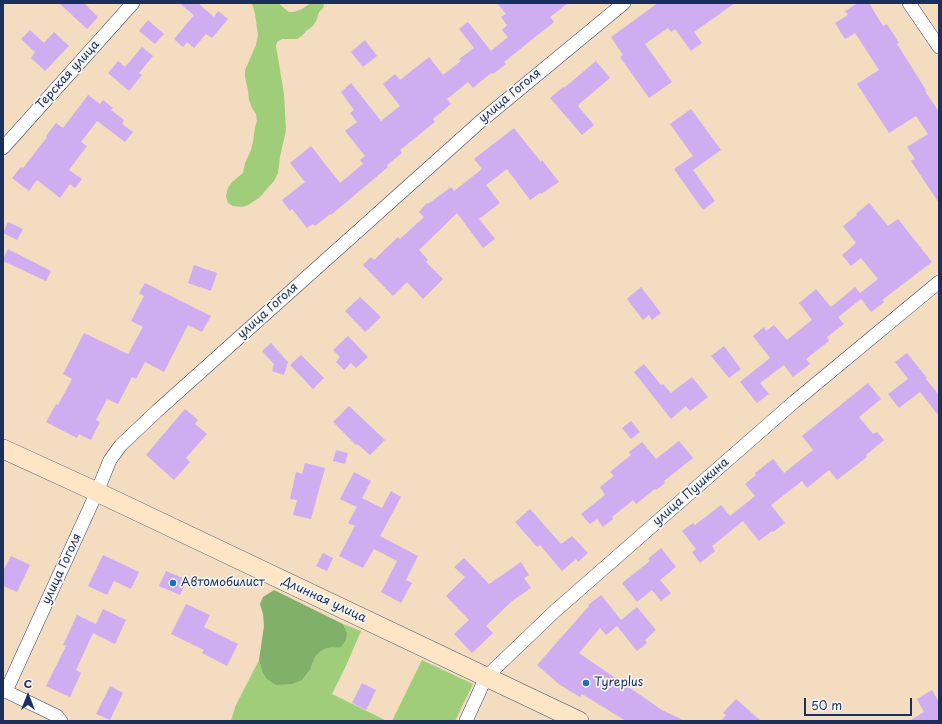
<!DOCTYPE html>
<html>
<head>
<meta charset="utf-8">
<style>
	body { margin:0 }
	#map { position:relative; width:942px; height:724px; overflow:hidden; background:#f3dcbf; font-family:"Playpen Sans",sans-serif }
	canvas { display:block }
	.frame { position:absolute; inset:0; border:4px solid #1b2f5e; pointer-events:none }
	.north { position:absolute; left:8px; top:676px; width:40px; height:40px; -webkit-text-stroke:3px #f6f6f2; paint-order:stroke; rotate:0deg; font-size:11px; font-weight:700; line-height:16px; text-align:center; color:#1b2f5e }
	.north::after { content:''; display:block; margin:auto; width:14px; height:18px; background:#1b2f5e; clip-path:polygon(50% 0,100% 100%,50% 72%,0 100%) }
	.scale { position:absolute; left:804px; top:698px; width:108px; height:18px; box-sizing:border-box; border:2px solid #1b2f5e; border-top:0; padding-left:5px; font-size:12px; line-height:14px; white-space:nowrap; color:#1b2f5e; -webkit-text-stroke:3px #f6f6f2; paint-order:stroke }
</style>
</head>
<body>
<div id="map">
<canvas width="942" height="724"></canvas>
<div class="frame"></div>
<div class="north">С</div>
<div class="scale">50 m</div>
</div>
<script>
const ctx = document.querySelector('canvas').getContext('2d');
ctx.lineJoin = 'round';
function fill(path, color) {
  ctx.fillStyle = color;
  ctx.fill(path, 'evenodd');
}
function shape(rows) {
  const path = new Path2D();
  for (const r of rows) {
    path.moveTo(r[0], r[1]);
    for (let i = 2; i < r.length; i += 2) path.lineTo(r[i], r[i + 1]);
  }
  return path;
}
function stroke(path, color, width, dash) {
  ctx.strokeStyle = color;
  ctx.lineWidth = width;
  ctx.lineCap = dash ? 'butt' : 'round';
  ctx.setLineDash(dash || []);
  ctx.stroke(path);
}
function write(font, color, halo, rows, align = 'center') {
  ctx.font = font + ' "Playpen Sans",sans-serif';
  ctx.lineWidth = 3.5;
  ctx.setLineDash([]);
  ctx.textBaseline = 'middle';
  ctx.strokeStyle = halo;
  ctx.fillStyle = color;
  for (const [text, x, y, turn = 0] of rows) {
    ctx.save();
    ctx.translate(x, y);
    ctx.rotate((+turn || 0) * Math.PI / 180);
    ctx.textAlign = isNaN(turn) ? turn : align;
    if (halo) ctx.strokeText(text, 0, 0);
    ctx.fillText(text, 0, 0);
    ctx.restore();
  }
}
fill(shape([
	[252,3,278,3,289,12,294,12,302,9,311,3,323,3,324,7,319,12,317,19,313,26,306,31,302,36,297,39,282,39,277,42,276,46,284,94,286,130,280,157,278,173,274,181,259,198,248,205,242,207,233,206,228,203,226,196,228,188,232,182,243,173,245,163,251,150,253,142,255,127,257,121,256,114,252,108,249,100,248,90,245,77,245,70,256,45,258,35,255,14],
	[343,624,361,631,345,668,332,694,387,721,231,721,235,707,259,660,262,671,302,680,310,670,315,657,321,651,327,648,333,648,347,633],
	[422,660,473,684,455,721,392,721]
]), '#a0cd7a');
fill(shape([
	[274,590,343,624,347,633,346,640,341,647,327,648,321,651,315,657,310,670,302,680,292,684,276,685,267,679,262,671,259,660,264,626,263,614,260,604,263,597]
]), '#80b06a');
fill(shape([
	[59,3,84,3,98,17,87,29],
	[179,3,198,3,214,17,218,11,228,19,212,38,206,34,194,48,187,42,183,47,174,39,194,15],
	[497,3,568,3,550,17,554,22,504,62,506,64,493,74,491,73,473,88,468,82,447,99,451,104,433,119,435,122,400,150,402,153,387,165,388,167,331,215,330,214,315,226,313,224,307,228,292,209,290,211,282,200,305,182,290,163,311,146,340,183,363,164,360,160,365,156,345,131,357,122,350,113,354,110,341,92,351,83,381,121,400,106,383,84,395,74,400,80,429,57,443,75,461,61,459,59,474,48,459,29,468,22,491,51,508,37,502,30,507,25,501,17,506,14],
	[658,3,735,3,694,32,702,43,691,51,675,29,671,32,668,28,645,44,672,82,649,98,620,57,623,55,611,37],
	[858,3,869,3,883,26,887,24,899,43,897,44,926,90,925,91,939,112,939,203,911,161,915,159,907,147,928,134,916,116,889,133,857,84,879,70,855,33,845,39,835,23,848,15,845,11],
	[148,20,164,34,155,44,139,31],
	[30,30,44,43,54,32,69,46,45,71,31,58,35,52,21,39],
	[365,40,377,56,363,67,351,52],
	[142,47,153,56,139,73,142,75,129,91,108,73,118,61,125,67],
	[596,61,610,78,578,105,579,106,578,106,594,125,582,135,550,98,563,87,564,88],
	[88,95,100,104,103,100,113,108,111,110,124,120,122,124,133,132,125,142,97,121,81,142,87,146,69,170,82,179,75,188,70,184,60,198,37,180,29,191,12,178,21,167,23,168,47,137,46,136,56,123,63,128],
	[691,109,721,150,693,170,715,201,703,210,674,169,693,156,670,124],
	[514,128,541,162,542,160,559,182,541,194,540,193,530,200,507,169,486,185,500,203,479,219,495,239,483,248,457,213,419,250,428,260,426,262,443,279,423,299,407,282,393,296,363,265,371,257,374,260,398,237,400,239,424,217,419,212,427,203,428,204,451,187,454,191,482,169,474,159],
	[869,203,888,226,898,219,932,262,882,300,884,302,871,312,861,299,838,317,844,324,827,337,829,341,806,359,810,364,793,377,784,365,760,383,769,394,757,403,740,382,770,358,753,336,764,327,766,331,774,325,787,340,812,320,799,303,816,289,831,307,855,287,860,293,878,279,861,258,851,266,842,255,856,243,843,226,857,215,856,214],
	[8,222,23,229,17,240,3,233],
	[8,249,51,271,46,281,3,261,3,259],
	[194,265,217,273,211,291,188,283],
	[145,283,211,316,202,332,188,325,164,372,145,362,136,379,132,377,118,404,107,399,96,420,100,422,91,440,79,434,77,438,46,422,56,404,58,405,72,379,63,374,84,333,128,354,143,327,131,321,144,296,139,293],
	[641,287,661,313,652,320,649,315,643,320,627,299],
	[360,297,381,317,365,332,345,311],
	[348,336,368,357,356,368,351,363,344,370,336,362,340,357,333,350],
	[271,343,288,362,284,375,272,371,274,364,262,351],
	[724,346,741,369,729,378,711,356],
	[907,353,927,378,926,379,939,395,939,416,920,392,899,408,888,394,908,379,895,362],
	[301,355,324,378,313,389,290,365],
	[644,364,661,385,663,384,671,393,692,377,708,397,690,411,686,406,671,419,634,372],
	[868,383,881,399,859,417,873,434,877,432,884,440,866,455,867,457,837,480,829,470,807,488,802,481,771,505,785,523,773,532,772,531,759,541,743,521,712,546,715,551,700,563,692,552,696,549,682,531,693,523,695,525,721,505,730,516,755,496,745,484,756,475,755,473,773,459,784,473,813,450,802,436],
	[349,406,385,440,370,455,357,444,356,445,333,422],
	[185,409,198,420,195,424,207,434,186,458,190,462,174,480,146,455],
	[631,421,640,432,631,439,622,428],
	[679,441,693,458,664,481,665,483,656,490,655,489,636,504,633,500,612,517,613,519,603,527,597,519,590,524,581,514,605,495,600,487,614,476,610,472,631,455,629,452,642,442,656,459],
	[336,450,348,453,345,464,333,461],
	[305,463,325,468,311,519,293,515,297,500,290,499,296,472,302,474],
	[354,472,371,481,362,498,382,508,391,491,401,497,380,536,418,556,406,580,412,583,401,603,381,592,397,561,374,549,363,568,339,556,355,526,348,523,357,507,340,499],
	[530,509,561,544,572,536,588,553,578,562,576,559,562,571,540,545,537,547,515,522],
	[661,548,676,567,660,580,671,593,661,601,652,590,637,602,622,583,650,561,648,559],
	[323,553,333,558,327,571,316,566],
	[103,555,139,572,131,589,114,581,107,595,88,586],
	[11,556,30,565,17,592,3,586,3,571],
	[464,558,489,584,521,562,529,575,524,578,531,588,512,601,486,626,493,633,472,653,454,634,469,620,446,596,465,577,454,567],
	[166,571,187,580,180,595,159,586],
	[601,595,621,620,637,607,656,630,645,640,647,643,637,651,617,626,606,635,600,628,579,653,662,710,685,721,626,721,582,694,580,697,560,685,537,665,589,606,588,605],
	[186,604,210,615,204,627,238,644,227,666,202,653,204,650,171,634],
	[103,609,126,620,115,644,93,633,76,670,81,673,70,697,46,686,66,646,63,645,77,615,96,624],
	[362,683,376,690,366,710,352,703],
	[110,686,123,693,110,720,96,714],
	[932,690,939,702,939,721,909,721,924,712,917,699],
	[736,699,761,721,721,721,726,715,723,713]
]), '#cfadf0');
const street = shape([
	[909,3,939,47],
	[3,148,133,3],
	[3,690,57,716,61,721],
	[6,691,97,492,110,460,121,445,157,411,481,121,624,3],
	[466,721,486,677,555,611,794,402,939,282]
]);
const secondary = shape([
	[3,449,97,492,579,721]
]);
stroke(street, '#3b496d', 14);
stroke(secondary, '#3b496d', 20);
stroke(street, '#fff', 13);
stroke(secondary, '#fde5c5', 19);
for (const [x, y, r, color] of [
	[173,583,4,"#1f6fb2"],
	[586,683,4,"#1f6fb2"]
]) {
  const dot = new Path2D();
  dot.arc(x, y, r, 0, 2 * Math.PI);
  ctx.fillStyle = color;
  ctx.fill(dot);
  stroke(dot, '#f6f6f2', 1.5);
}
write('12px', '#1b2f5e', '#f6f6f2', [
	["Терская улица",68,75,-48],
	["улица Гоголя",510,96,-40],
	["улица Гоголя",268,311,-42],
	["улица Пушкина",691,492,-41],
	["улица Гоголя",62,569,-65],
	["Длинная улица",324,600,25]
]);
write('12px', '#1b2f5e', '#f6f6f2', [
	["Автомобилист",181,583],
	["Tyreplus",594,683]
], 'left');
</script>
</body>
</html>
